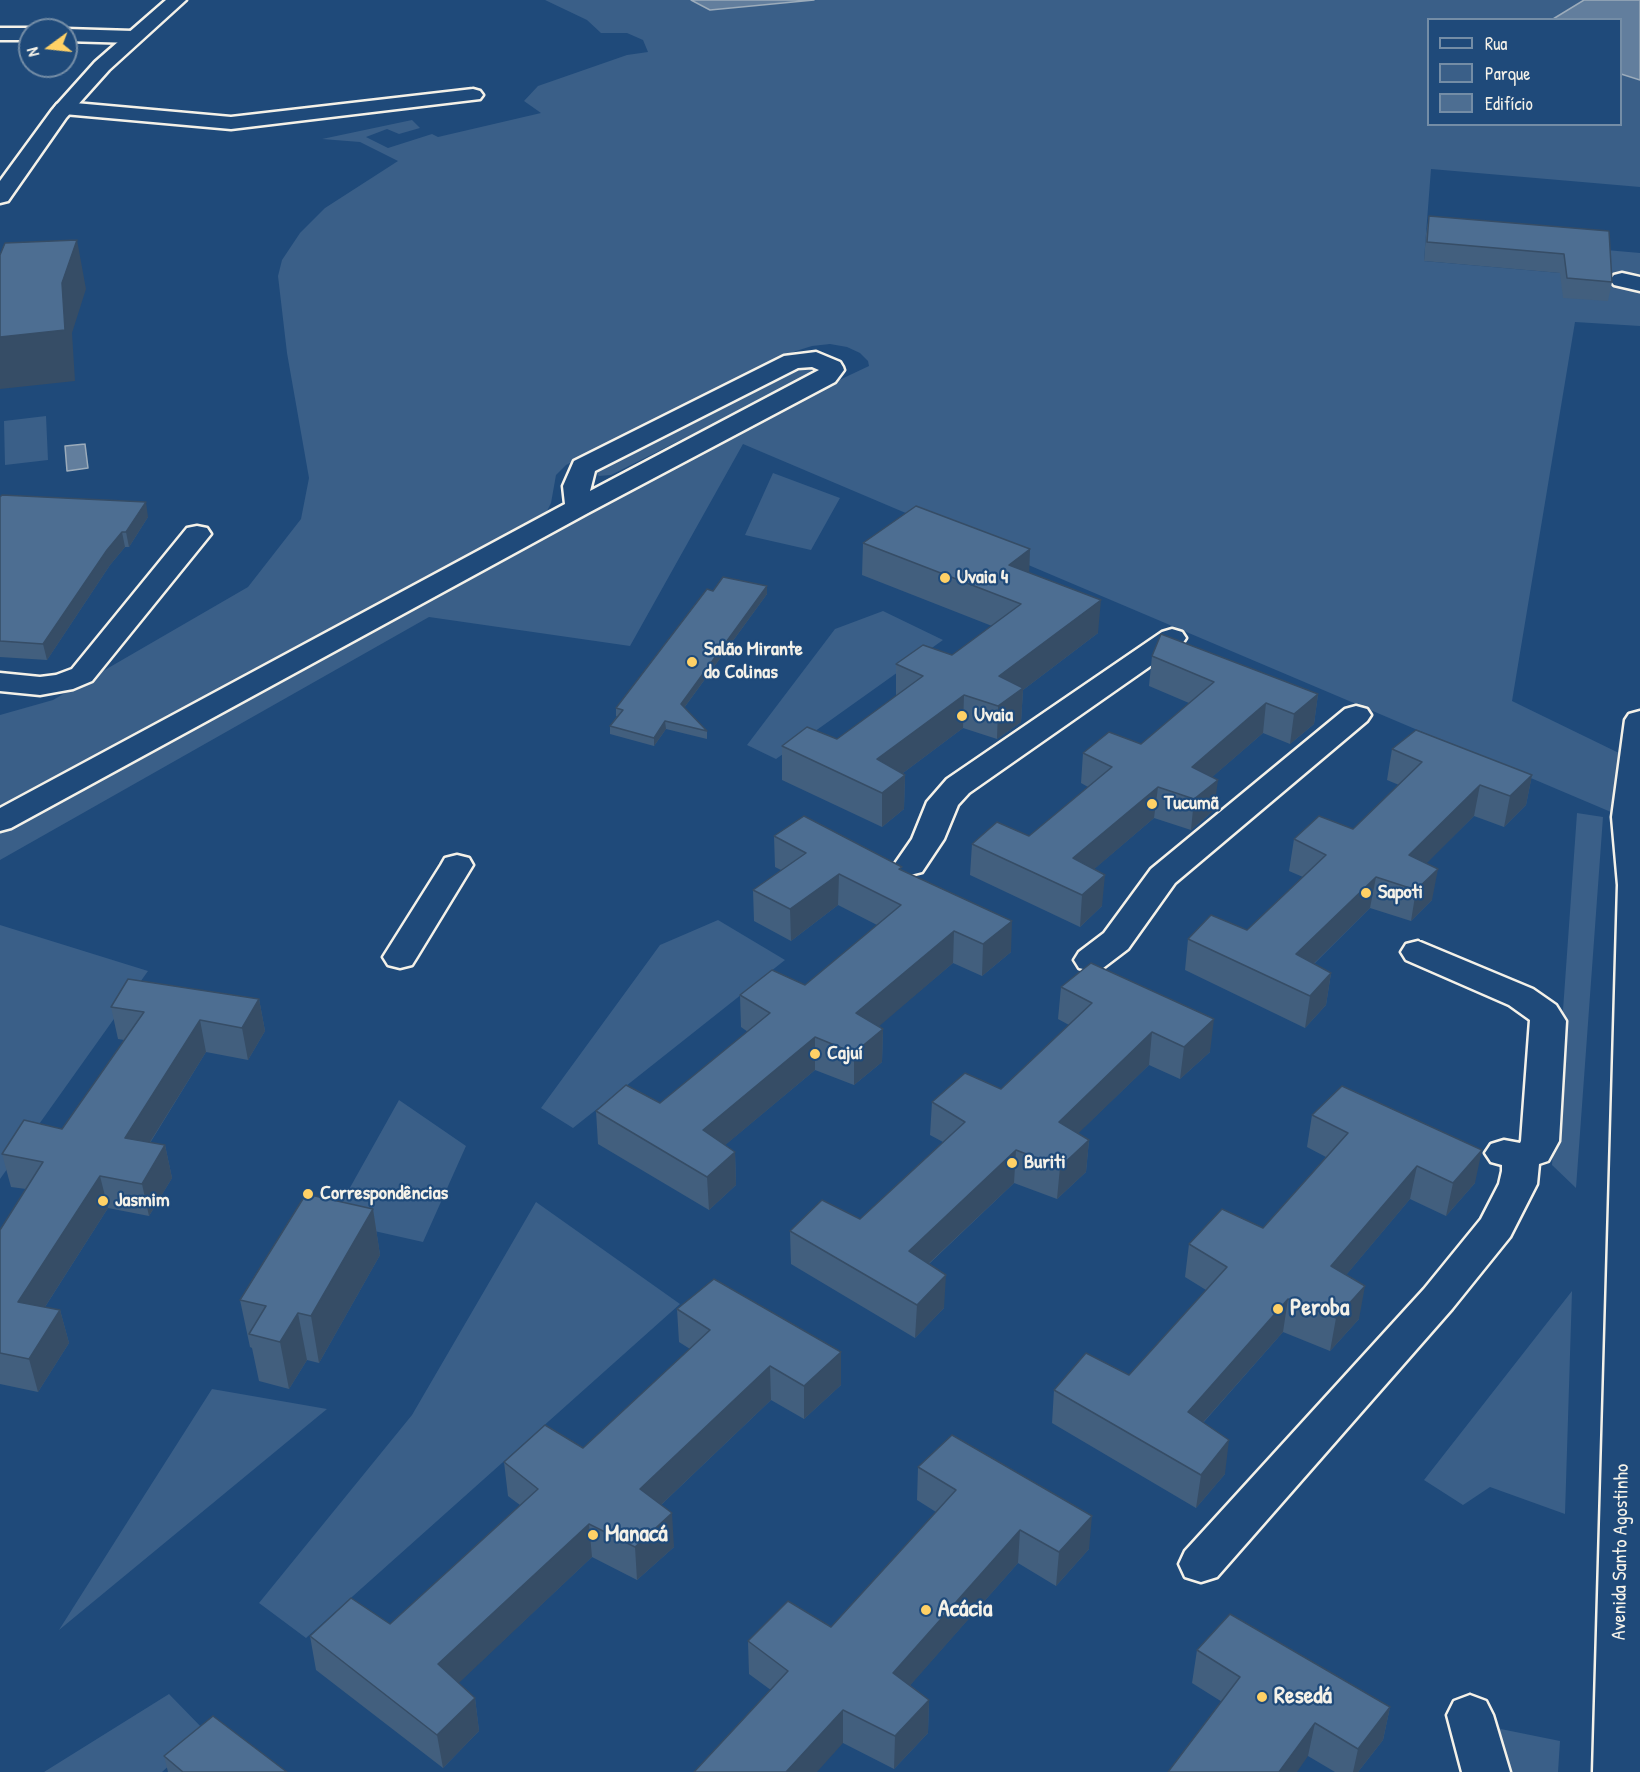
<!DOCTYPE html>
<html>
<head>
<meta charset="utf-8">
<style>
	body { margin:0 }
	#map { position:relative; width:1640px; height:1772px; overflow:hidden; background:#1f4a7a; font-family:"Patrick Hand",sans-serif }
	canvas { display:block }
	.legend { position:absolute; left:1427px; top:18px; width:195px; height:108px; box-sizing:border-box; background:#1f4a7a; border:2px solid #748da6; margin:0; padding:8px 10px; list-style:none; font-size:18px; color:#f4f1e8 }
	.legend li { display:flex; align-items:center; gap:12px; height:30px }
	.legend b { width:30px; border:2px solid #748da6 }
	.north { position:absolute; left:18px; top:18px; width:60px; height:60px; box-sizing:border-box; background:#1f4a7a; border:2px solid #748da6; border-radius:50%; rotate:255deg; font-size:16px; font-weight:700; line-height:24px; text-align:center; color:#f4f1e8 }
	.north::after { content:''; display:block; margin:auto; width:21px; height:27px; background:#ffd166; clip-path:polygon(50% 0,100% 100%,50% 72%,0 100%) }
</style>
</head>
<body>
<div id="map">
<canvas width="1640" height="1772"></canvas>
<ul class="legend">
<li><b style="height:8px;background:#1f4a7a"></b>Rua</li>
<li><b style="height:16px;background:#3a5f88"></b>Parque</li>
<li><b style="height:16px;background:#4d6e92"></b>Edifício</li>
</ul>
<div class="north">N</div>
</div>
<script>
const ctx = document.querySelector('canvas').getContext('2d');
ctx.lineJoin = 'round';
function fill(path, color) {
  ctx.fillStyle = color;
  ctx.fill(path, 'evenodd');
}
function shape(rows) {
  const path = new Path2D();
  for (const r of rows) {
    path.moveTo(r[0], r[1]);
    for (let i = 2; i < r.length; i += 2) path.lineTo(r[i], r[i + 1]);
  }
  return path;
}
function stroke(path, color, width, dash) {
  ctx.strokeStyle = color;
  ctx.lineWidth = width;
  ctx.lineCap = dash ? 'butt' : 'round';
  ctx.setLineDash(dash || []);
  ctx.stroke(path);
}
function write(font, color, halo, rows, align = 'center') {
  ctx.font = font + ' "Patrick Hand",sans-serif';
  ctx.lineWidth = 4.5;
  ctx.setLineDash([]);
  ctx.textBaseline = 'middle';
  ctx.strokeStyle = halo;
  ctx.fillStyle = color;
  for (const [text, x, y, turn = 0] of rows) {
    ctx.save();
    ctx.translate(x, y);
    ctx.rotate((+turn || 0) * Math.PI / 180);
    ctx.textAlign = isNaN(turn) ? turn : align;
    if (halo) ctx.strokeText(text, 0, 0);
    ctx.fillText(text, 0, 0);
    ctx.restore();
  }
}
fill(shape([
	[545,0,691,0,710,10,814,0,1584,0,1553,19,1428,20,1428,124,1620,124,1621,74,1640,80,1640,187,1431,169,1426,234,1640,253,1640,326,1575,322,1512,701,1621,754,1618,815,743,444,630,646,429,617,0,860,0,832,727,433,869,366,868,361,860,353,847,347,830,344,812,346,796,351,566,465,556,475,551,503,547,511,0,810,0,715,53,700,248,587,301,519,309,478,287,353,278,276,282,260,300,233,325,208,398,161,360,142,322,139,412,120,420,128,399,134,387,129,366,137,388,148,432,134,438,137,541,113,524,101,538,86,627,55,648,52,643,40,627,33,601,33,587,20],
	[1426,234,1427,234,1606,277,1424,261],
	[797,367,806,367,815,369,816,372,611,475,599,476,595,472],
	[46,416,48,460,5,465,4,421],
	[773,473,840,498,811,550,745,535],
	[883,611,943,640,776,759,747,745,835,629],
	[1577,813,1603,817,1576,1188,1552,1165],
	[718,920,785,960,573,1128,541,1108,660,945],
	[0,925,148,971,0,1179],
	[399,1100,466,1146,423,1242,361,1228,333,1218],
	[536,1202,680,1304,306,1638,259,1603,412,1415],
	[1572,1291,1565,1514,1490,1487,1463,1505,1424,1480],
	[212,1389,327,1409,59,1630,128,1521],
	[169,1694,206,1732,162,1772,44,1772],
	[1481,1725,1560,1741,1558,1772,1486,1772]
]), '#3a5f88');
const water = shape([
	[691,0,814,0,710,10,691,0],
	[1584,0,1640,0,1640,80,1621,74,1620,20,1553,19,1584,0],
	[85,444,88,468,67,471,65,446,85,444]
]);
fill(water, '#627e9d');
stroke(water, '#9cacbb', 1.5);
const minor = shape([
	[0,28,30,28,37,30,30,30,30,40,0,40,0,28],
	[66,29,133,31,140,33,143,37,140,41,133,43,66,41,66,30,63,30,66,29],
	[473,89,480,91,483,95,480,99,231,129,64,114,57,112,54,108,57,104,64,102,231,117,473,89],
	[1622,273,1640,277,1640,291,1614,285,1610,280,1614,275,1622,273],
	[816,352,840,362,843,367,844,370,835,382,588,513,11,828,0,831,0,808,565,504,563,486,574,461,784,356,816,352],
	[812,367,819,370,590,491,595,471,798,368,812,367],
	[197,526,207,528,211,534,92,681,73,689,40,695,0,691,0,673,40,677,56,675,72,669,187,528,197,526],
	[1172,629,1182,632,1186,638,1182,644,969,793,958,805,944,839,922,872,910,875,898,872,894,865,912,839,927,802,947,779,1162,632,1172,629],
	[1356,706,1367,709,1371,715,1367,721,1175,883,1128,949,1103,968,1091,971,1079,968,1074,960,1079,952,1104,933,1151,869,1345,709,1356,706],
	[1640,711,1640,1772,1593,1772,1618,885,1612,817,1625,720,1629,714,1640,711],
	[457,855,469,858,473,865,417,957,412,965,400,968,388,965,383,957,441,865,445,858,457,855],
	[1418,941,1533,989,1556,1005,1566,1021,1559,1141,1548,1161,1539,1164,1537,1184,1510,1237,1452,1309,1217,1577,1201,1582,1185,1577,1179,1564,1185,1551,1424,1289,1481,1219,1499,1184,1502,1171,1502,1165,1491,1162,1485,1153,1491,1144,1504,1140,1520,1143,1521,1141,1530,1020,1509,1005,1406,960,1401,952,1406,944,1418,941],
	[1470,1695,1486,1701,1493,1715,1510,1772,1462,1772,1447,1715,1454,1701,1470,1695]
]);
const major = shape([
	[166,0,186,0,109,70,66,118,8,201,0,203,0,181,52,110,95,62,166,0]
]);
stroke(minor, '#f4f1e8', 5);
stroke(major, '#f4f1e8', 5);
fill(minor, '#1f4a7a');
fill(major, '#1f4a7a');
fill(shape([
	[1429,216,1609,231,1612,282,1608,301,1563,298,1560,273,1424,261,1426,234],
	[0,497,148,517,129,547,125,547,110,565,47,660,0,657],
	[863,543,1029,573,1098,633,1023,690,1021,722,997,739,963,728,903,773,905,775,904,809,882,827,782,780,782,746,837,739,896,696,896,664,952,655,992,626,862,575],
	[713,591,767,594,684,708,707,731,707,739,666,729,654,746,610,734,610,726,617,716,616,716,616,708],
	[1152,656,1318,694,1314,724,1290,744,1263,733,1212,777,1214,810,1191,830,1154,818,1094,869,1102,906,1080,927,970,875,972,844,1029,836,1088,787,1081,783,1083,753,1141,744,1189,703,1149,686],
	[1392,749,1532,775,1526,805,1504,827,1474,816,1426,863,1432,900,1411,921,1370,908,1314,964,1331,973,1326,1005,1305,1028,1185,970,1188,939,1247,930,1303,877,1289,871,1294,839,1353,829,1399,785,1387,780],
	[774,836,902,870,1011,952,982,976,953,963,878,1026,883,1029,882,1062,854,1085,815,1070,725,1145,735,1152,736,1185,709,1210,598,1144,596,1111,660,1103,748,1032,741,1027,740,995,805,985,877,925,838,905,791,941,754,921,753,890,781,870,775,867],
	[1061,987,1210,1052,1180,1079,1149,1065,1078,1133,1089,1140,1086,1172,1057,1199,1014,1183,929,1264,944,1308,915,1338,791,1264,790,1231,860,1219,943,1142,930,1135,932,1102,1001,1089,1069,1025,1058,1019],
	[259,999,265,1031,248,1060,206,1052,150,1143,165,1145,172,1178,149,1216,108,1208,45,1307,60,1310,69,1343,38,1392,0,1384,0,1230,26,1189,11,1187,2,1154,62,1129,124,1040,118,1039,111,1007],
	[1312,1115,1475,1183,1446,1216,1410,1199,1346,1275,1359,1319,1330,1351,1283,1332,1203,1423,1225,1474,1196,1508,1052,1423,1054,1390,1129,1375,1206,1290,1185,1277,1189,1244,1263,1228,1326,1157,1307,1147],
	[373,1209,380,1255,319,1363,307,1360,289,1389,259,1381,252,1348,250,1347,240,1300],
	[677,1309,841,1385,804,1419,771,1400,661,1505,674,1547,637,1580,592,1557,458,1683,475,1698,479,1731,443,1768,316,1670,310,1636,390,1624,520,1505,508,1496,504,1462,583,1448,690,1349,679,1342],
	[918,1467,1089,1549,1056,1586,1018,1563,910,1685,929,1700,928,1733,894,1769,843,1743,749,1674,748,1641,831,1627,936,1512,917,1500],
	[1197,1650,1390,1707,1383,1740,1358,1772,1335,1772,1308,1756,1192,1683],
	[164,1756,287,1772,168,1772]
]), '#425f7e');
fill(shape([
	[77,240,86,289,72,333,75,381,0,389,0,337,62,283],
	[146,502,148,517,129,547,126,532],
	[122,532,125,547,110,565,47,660,43,644,107,550],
	[1030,549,1029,581,1009,565],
	[767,586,767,594,681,712,681,704],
	[1101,600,1098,633,1023,690,1021,722,997,739,999,676],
	[1318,694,1314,724,1290,744,1294,714],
	[964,695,963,728,879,791,877,759],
	[1266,703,1263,733,1188,798,1192,767],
	[665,721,666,729,654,746,654,738],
	[905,775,904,809,882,827,882,793],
	[1532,775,1526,805,1504,827,1510,796],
	[1218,780,1214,810,1191,830,1194,799],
	[1480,785,1474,816,1404,886,1409,855],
	[1158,787,1154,818,1071,889,1073,858],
	[1438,869,1432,900,1411,921,1416,890],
	[839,874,838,905,791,941,790,909],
	[1105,875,1102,906,1080,927,1082,895],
	[1376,877,1370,908,1291,986,1296,954],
	[1012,921,1011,952,982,976,983,944],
	[954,931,953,963,856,1046,856,1013],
	[1331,973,1326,1005,1305,1028,1310,996],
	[259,999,265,1031,248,1060,242,1028],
	[1214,1019,1210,1052,1180,1079,1184,1047],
	[200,1020,206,1052,132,1171,125,1138],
	[883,1029,882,1062,854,1085,854,1053],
	[1152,1032,1149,1065,1057,1154,1059,1122],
	[815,1037,815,1070,705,1162,703,1130],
	[1089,1140,1086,1172,1057,1199,1060,1167],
	[165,1145,172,1178,149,1216,142,1184],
	[1016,1150,1014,1183,908,1283,909,1251],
	[1482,1150,1475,1183,1446,1216,1453,1183],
	[735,1152,736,1185,709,1210,707,1177],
	[1417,1166,1410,1199,1326,1299,1331,1266],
	[100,1176,108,1208,27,1335,18,1302],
	[373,1209,380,1255,319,1363,311,1316],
	[946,1275,944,1308,915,1338,917,1305],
	[1365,1286,1359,1319,1330,1351,1336,1318],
	[1288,1299,1283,1332,1183,1445,1188,1412],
	[60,1310,69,1343,38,1392,29,1359],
	[298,1313,307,1360,289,1389,280,1342],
	[841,1352,841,1385,804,1419,804,1386],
	[770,1366,771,1400,643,1522,640,1489],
	[1229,1440,1225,1474,1196,1508,1201,1475],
	[672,1513,674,1547,637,1580,635,1547],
	[1092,1516,1089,1549,1056,1586,1059,1552],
	[589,1524,592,1557,443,1698,438,1664],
	[1020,1530,1018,1563,892,1706,893,1673],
	[475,1698,479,1731,443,1768,437,1735],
	[929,1700,928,1733,894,1769,895,1736],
	[1390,1707,1383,1740,1358,1772,1353,1772,1358,1749],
	[843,1710,843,1743,817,1772,786,1772],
	[1315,1723,1308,1756,1297,1772,1279,1772]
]), '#364d66');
const building = shape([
	[1429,216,1609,231,1612,282,1567,278,1564,254,1427,242,1429,216],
	[77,240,62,283,65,330,0,337,0,255,5,243,77,240],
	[2,495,146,502,126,532,122,532,107,550,43,644,0,641,0,497,2,495],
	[916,506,1030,549,1009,565,1101,600,999,676,1023,688,998,706,964,695,877,759,905,775,882,793,782,746,807,727,837,739,923,676,896,664,923,645,952,655,1021,604,863,543,916,506],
	[723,577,767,586,681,704,707,731,665,721,654,738,610,726,623,710,616,708,707,589,713,591,723,577],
	[1161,634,1318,694,1294,714,1266,703,1192,767,1218,780,1194,799,1158,787,1073,858,1105,875,1082,895,972,844,997,822,1029,836,1112,767,1083,753,1109,732,1141,744,1214,682,1152,656,1161,634],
	[1416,730,1532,775,1510,796,1480,785,1409,855,1438,869,1416,890,1376,877,1296,954,1331,973,1310,996,1188,939,1211,915,1247,930,1326,855,1294,839,1319,816,1353,829,1422,762,1392,749,1416,730],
	[804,816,902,867,899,869,1012,921,983,944,954,931,856,1013,883,1029,854,1053,815,1037,703,1130,735,1152,707,1177,596,1111,626,1085,660,1103,770,1013,740,995,772,970,805,985,901,905,839,874,790,909,753,890,806,853,774,836,804,816],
	[1091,963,1214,1019,1184,1047,1152,1032,1059,1122,1089,1140,1060,1167,1016,1150,909,1251,946,1275,917,1305,790,1231,822,1200,860,1219,965,1122,932,1102,965,1073,1001,1089,1092,1003,1061,987,1091,963],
	[128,979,259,999,242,1028,200,1020,125,1138,165,1145,142,1184,100,1176,18,1302,60,1310,29,1359,0,1353,0,1230,43,1162,2,1154,24,1120,62,1129,144,1012,111,1007,128,979],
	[1342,1086,1482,1150,1453,1183,1417,1166,1331,1266,1365,1286,1336,1318,1288,1299,1188,1412,1229,1440,1201,1475,1054,1390,1086,1353,1129,1375,1227,1267,1189,1244,1222,1209,1263,1228,1348,1133,1312,1115,1342,1086],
	[306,1194,373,1209,311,1316,298,1313,280,1342,249,1334,266,1306,240,1300,306,1194],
	[714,1279,841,1352,804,1386,770,1366,640,1489,672,1513,635,1547,589,1524,438,1664,475,1698,437,1735,310,1636,351,1598,390,1624,538,1489,504,1462,545,1425,583,1448,710,1330,677,1309,714,1279],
	[952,1435,1092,1516,1059,1552,1020,1530,893,1673,929,1700,895,1736,843,1710,786,1772,694,1772,788,1671,748,1641,788,1601,831,1627,956,1490,918,1467,952,1435],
	[1230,1614,1390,1707,1358,1749,1315,1723,1279,1772,1168,1772,1240,1677,1197,1650,1230,1614],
	[213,1716,287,1772,183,1772,164,1756,213,1716]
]);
fill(building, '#4d6e92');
stroke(building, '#364d66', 1.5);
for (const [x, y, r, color] of [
	[945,578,6,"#ffd166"],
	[692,662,6,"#ffd166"],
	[962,716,6,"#ffd166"],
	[1152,804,6,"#ffd166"],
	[1366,893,6,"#ffd166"],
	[815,1054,6,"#ffd166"],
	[1012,1163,6,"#ffd166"],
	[308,1194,6,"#ffd166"],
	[103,1201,6,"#ffd166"],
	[1278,1309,6,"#ffd166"],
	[593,1535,6,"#ffd166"],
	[926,1610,6,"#ffd166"],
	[1262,1697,6,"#ffd166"]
]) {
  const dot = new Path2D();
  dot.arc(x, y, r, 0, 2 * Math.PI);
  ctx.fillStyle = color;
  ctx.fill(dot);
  stroke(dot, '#1f4a7a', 2);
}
write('bold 20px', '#f4f1e8', '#1f4a7a', [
	["Uvaia 4",957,578],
	["Salão Mirante",704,650],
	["do Colinas",704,673],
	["Uvaia",974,716],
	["Tucumã",1164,804],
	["Sapoti",1378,893],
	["Cajuí",827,1054],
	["Buriti",1024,1163],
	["Correspondências",320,1194],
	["Jasmim",115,1201]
], 'left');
write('20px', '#f4f1e8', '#1f4a7a', [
	["Avenida Santo Agostinho",1621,1552,-89]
]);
write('bold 24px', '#f4f1e8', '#1f4a7a', [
	["Peroba",1290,1309],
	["Manacá",605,1535],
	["Acácia",938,1610],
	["Resedá",1274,1697]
], 'left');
</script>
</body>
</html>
